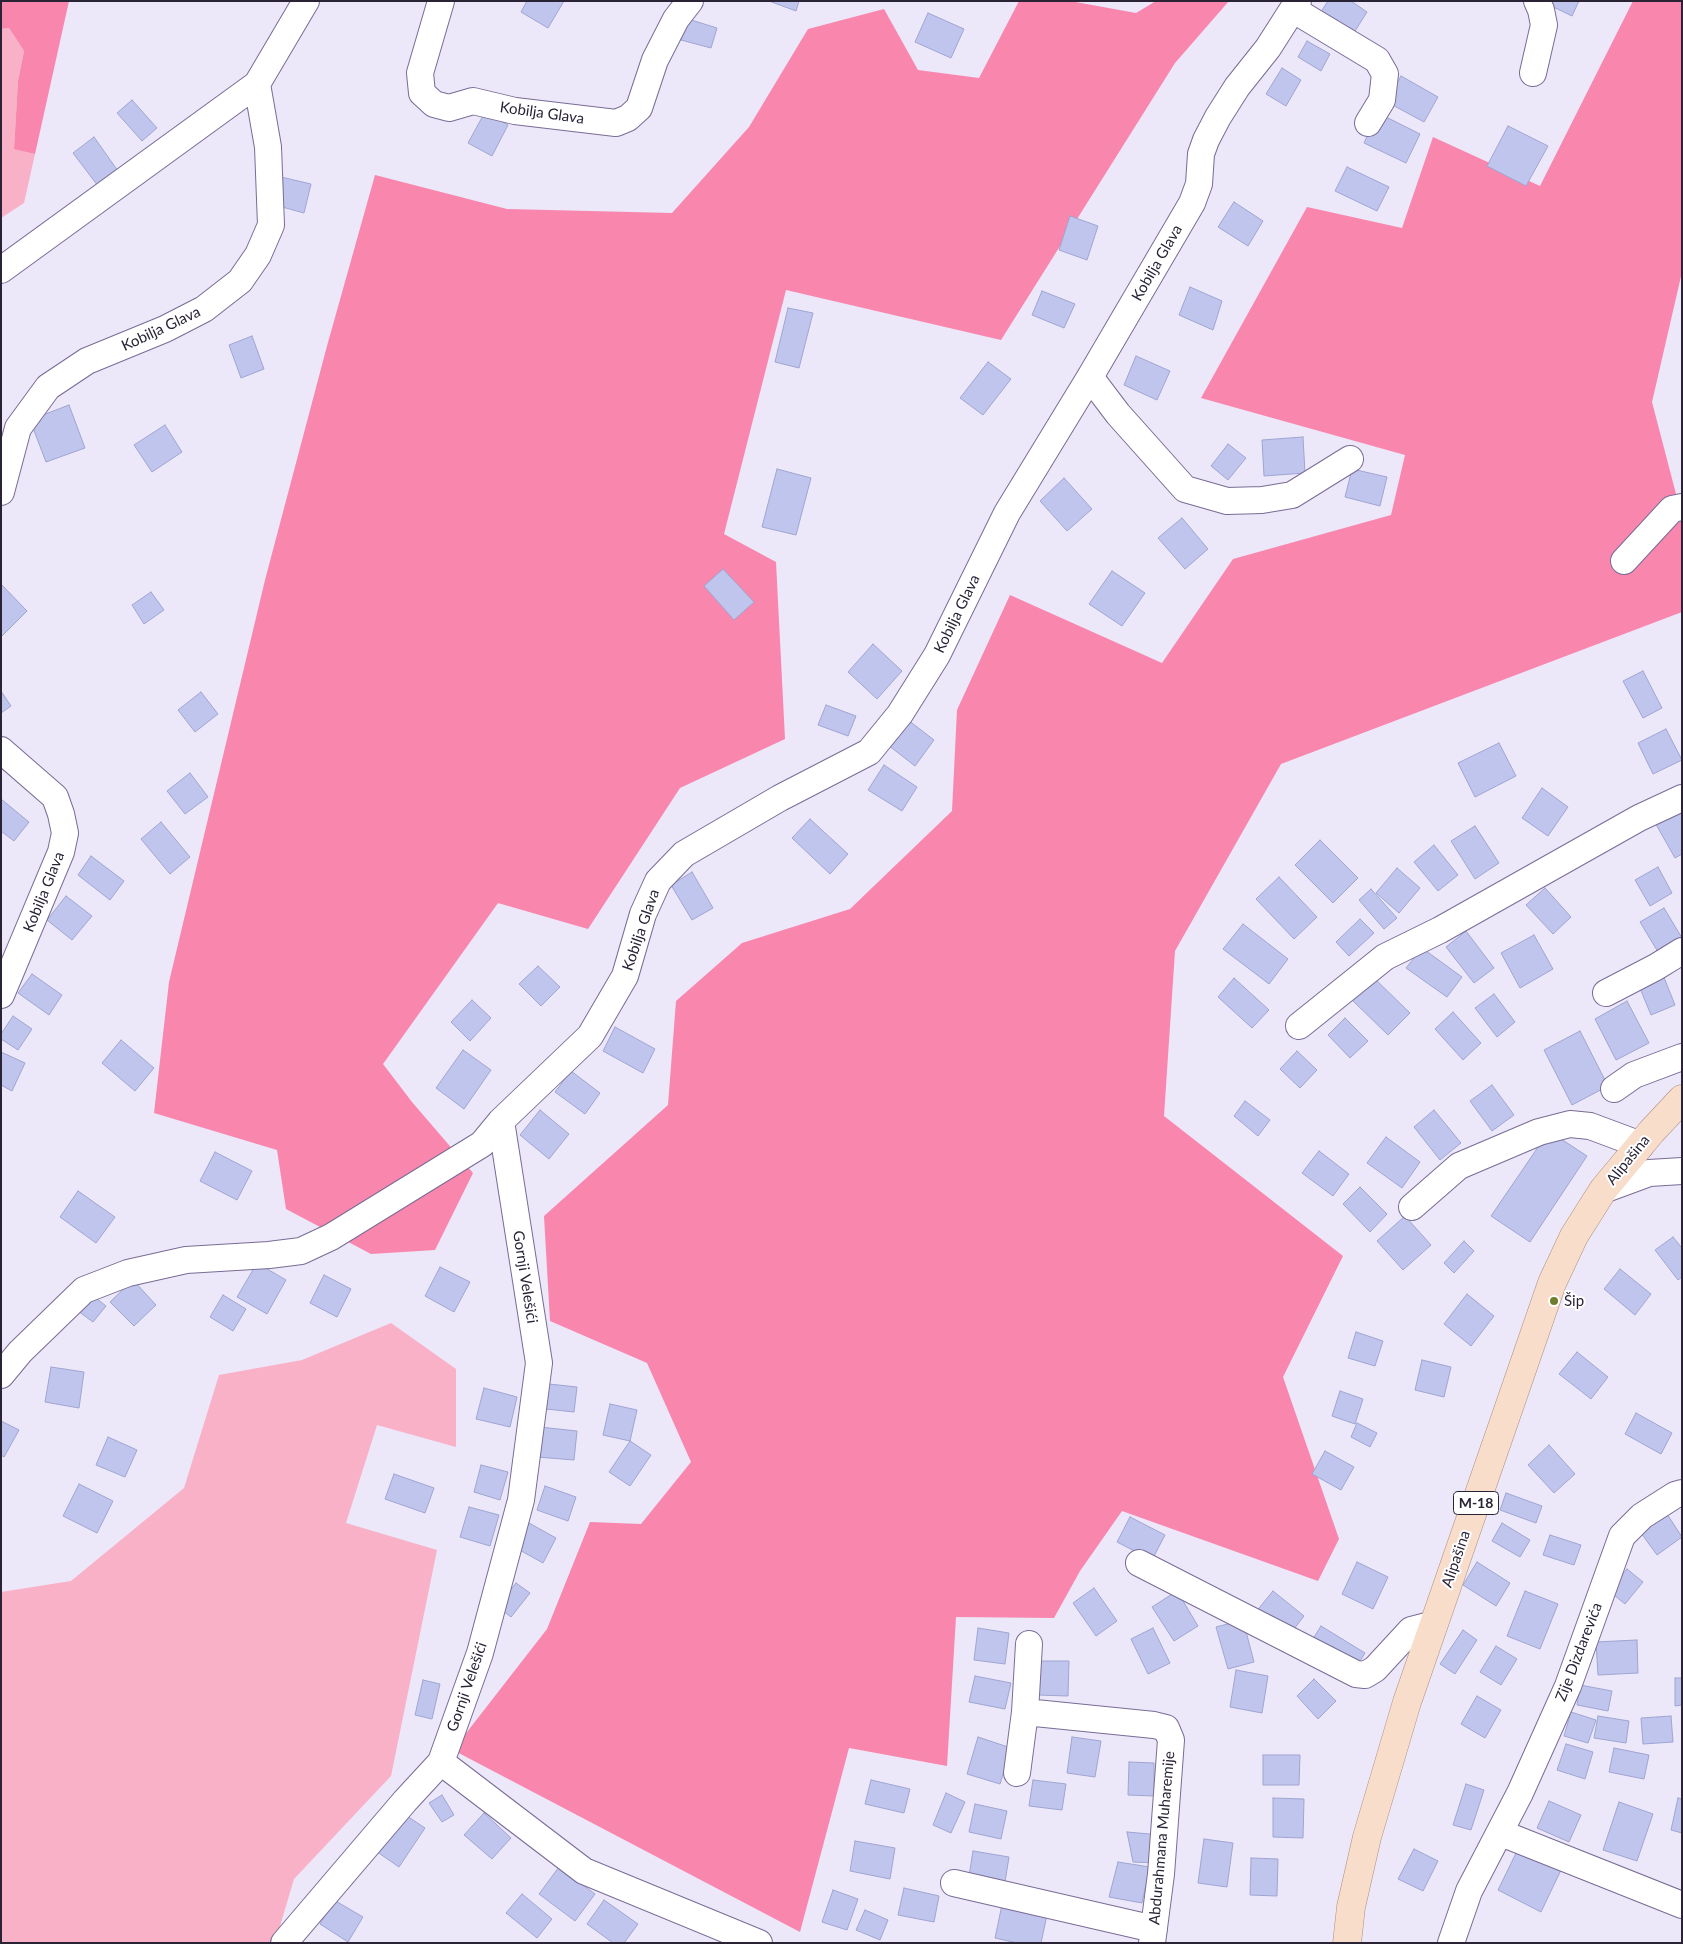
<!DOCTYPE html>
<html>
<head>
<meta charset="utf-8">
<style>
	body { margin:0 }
	#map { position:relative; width:1683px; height:1944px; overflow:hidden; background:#ece7f9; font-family:Lato,sans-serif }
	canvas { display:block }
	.frame { position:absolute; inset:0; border:2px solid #292335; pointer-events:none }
</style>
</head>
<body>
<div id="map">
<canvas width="1683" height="1944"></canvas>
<div class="frame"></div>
</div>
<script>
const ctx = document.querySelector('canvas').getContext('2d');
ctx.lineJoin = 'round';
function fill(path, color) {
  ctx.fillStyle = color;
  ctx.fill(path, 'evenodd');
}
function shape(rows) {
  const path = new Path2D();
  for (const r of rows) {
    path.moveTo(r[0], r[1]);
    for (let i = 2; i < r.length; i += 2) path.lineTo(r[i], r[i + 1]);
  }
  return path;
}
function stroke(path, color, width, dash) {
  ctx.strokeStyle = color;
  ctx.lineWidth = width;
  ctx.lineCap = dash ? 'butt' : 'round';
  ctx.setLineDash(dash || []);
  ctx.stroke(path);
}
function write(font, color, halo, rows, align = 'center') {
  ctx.font = font + ' Lato,sans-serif';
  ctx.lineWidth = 4;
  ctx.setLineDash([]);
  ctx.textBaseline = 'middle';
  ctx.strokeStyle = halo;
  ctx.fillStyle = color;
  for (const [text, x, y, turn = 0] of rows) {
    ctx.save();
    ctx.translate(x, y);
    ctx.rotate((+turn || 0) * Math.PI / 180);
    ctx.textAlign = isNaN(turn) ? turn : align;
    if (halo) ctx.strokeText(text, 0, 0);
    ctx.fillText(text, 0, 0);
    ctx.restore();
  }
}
fill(shape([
	[9,28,24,51,18,81,14,148,35,154,24,203,1,218,1,29],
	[391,1323,456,1369,456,1447,377,1425,346,1523,437,1550,391,1776,294,1879,275,1943,1,1943,1,1592,71,1581,184,1488,219,1375,302,1360]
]), '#f9b1c7');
fill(shape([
	[1,1,69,1,35,154,14,149,18,81,24,51,9,28,1,29],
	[1019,1,1070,1,1136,13,1156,1,1229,1,1175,63,1001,340,786,290,724,534,776,562,785,739,680,788,588,929,498,903,383,1064,412,1102,473,1173,435,1250,371,1254,286,1209,277,1150,154,1113,169,982,265,580,327,346,375,175,507,209,672,213,749,127,808,29,884,9,918,70,979,78],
	[1633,1,1682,1,1682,272,1652,402,1682,517,1682,612,1281,764,1175,951,1164,1116,1343,1256,1283,1377,1339,1539,1318,1581,1122,1511,1080,1571,1054,1618,956,1617,947,1766,849,1748,800,1932,453,1750,547,1629,590,1522,641,1524,691,1462,647,1363,550,1321,544,1216,668,1105,676,1001,742,943,850,909,952,811,957,710,1010,595,1162,663,1233,559,1391,515,1405,455,1201,398,1307,207,1402,228,1433,137,1540,186]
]), '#f886ad');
const building = shape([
	[527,1,564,1,548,28,521,12,527,1],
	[769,1,799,1,796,11,769,1],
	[1328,1,1351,1,1367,12,1350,39,1317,18,1328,1],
	[1546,1,1579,1,1572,16,1545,3,1546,1],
	[928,13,964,29,951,58,915,42,928,13],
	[688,19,717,28,711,48,681,40,688,19],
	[1307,41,1330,54,1321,71,1298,57,1307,41],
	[1282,68,1301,80,1286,106,1266,94,1282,68],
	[1401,76,1438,97,1424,122,1387,102,1401,76],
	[132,100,157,128,142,141,117,113,132,100],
	[485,112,508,125,492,156,468,143,485,112],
	[1378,113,1420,134,1406,163,1364,143,1378,113],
	[1508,126,1548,146,1526,186,1487,166,1508,126],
	[94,137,118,171,98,186,73,153,94,137],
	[1347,167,1389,187,1377,211,1335,191,1347,167],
	[281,177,311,184,304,213,275,205,281,177],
	[1234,202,1263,221,1248,246,1218,227,1234,202],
	[1070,216,1098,226,1087,260,1059,250,1070,216],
	[1190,287,1222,301,1213,330,1179,315,1190,287],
	[1042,291,1075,304,1064,328,1032,315,1042,291],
	[788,308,813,313,799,368,775,362,788,308],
	[252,336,264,369,241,378,229,345,252,336],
	[1136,356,1170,371,1157,400,1124,385,1136,356],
	[988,362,1011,379,983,415,960,398,988,362],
	[69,405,85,448,46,462,30,420,69,405],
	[165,425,182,452,152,472,134,445,165,425],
	[1303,437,1305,473,1264,476,1262,440,1303,437],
	[1228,444,1246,458,1228,480,1211,466,1228,444],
	[777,469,811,478,796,535,762,527,777,469],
	[1352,469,1387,477,1380,506,1345,497,1352,469],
	[1064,478,1092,509,1067,531,1040,501,1064,478],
	[1182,518,1208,549,1185,569,1158,538,1182,518],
	[723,569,754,602,734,620,704,586,723,569],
	[1112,571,1145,593,1122,626,1089,604,1112,571],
	[1,584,27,611,1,637,1,584],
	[151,592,164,610,144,624,132,605,151,592],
	[873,644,902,671,877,699,848,672,873,644],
	[1643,671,1662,708,1643,718,1623,681,1643,671],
	[1,691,11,706,1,713,1,691],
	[201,692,218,714,195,732,178,710,201,692],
	[826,705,856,716,848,736,818,725,826,705],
	[908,720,934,740,915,766,888,745,908,720],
	[1666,729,1682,760,1653,774,1638,743,1666,729],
	[1499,743,1516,776,1475,797,1458,763,1499,743],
	[884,765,917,787,902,811,868,790,884,765],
	[190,773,208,797,185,814,167,791,190,773],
	[1542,788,1568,807,1548,836,1522,818,1542,788],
	[1,799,29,822,14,841,1,831,1,799],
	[1677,805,1682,813,1682,854,1675,858,1653,819,1677,805],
	[810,819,848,854,830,874,792,838,810,819],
	[161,822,190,857,170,874,141,839,161,822],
	[1475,826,1499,863,1475,879,1451,841,1475,826],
	[1320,840,1358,878,1333,903,1295,865,1320,840],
	[1434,845,1458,875,1438,891,1414,862,1434,845],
	[91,856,124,881,110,900,78,875,91,856],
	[1658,867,1672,893,1650,906,1635,880,1658,867],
	[1397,868,1420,888,1399,913,1376,893,1397,868],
	[692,872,713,908,692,920,671,885,692,872],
	[1279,877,1317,917,1294,939,1256,899,1279,877],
	[1545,888,1571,917,1553,934,1526,905,1545,888],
	[1371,889,1397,918,1384,929,1359,900,1371,889],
	[66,896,92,916,72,940,47,920,66,896],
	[1664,908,1682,938,1658,952,1640,922,1664,908],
	[1360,919,1374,933,1349,956,1336,942,1360,919],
	[1243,924,1288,959,1269,984,1223,949,1243,924],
	[1466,931,1494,968,1474,983,1446,947,1466,931],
	[1534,935,1553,969,1520,988,1501,953,1534,935],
	[1422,948,1462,977,1447,997,1406,968,1422,948],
	[538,966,560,987,541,1006,519,984,538,966],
	[1661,970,1675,1005,1651,1015,1637,981,1661,970],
	[32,974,62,995,49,1015,18,993,32,974],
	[1372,976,1410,1013,1388,1035,1350,998,1372,976],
	[1234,978,1269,1010,1252,1028,1218,997,1234,978],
	[1494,994,1515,1022,1497,1037,1475,1008,1494,994],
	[472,1000,491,1018,470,1041,451,1022,472,1000],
	[1627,1001,1649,1043,1616,1060,1595,1019,1627,1001],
	[1453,1012,1481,1043,1463,1060,1435,1029,1453,1012],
	[13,1016,32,1029,18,1050,1,1039,1,1034,13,1016],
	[1345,1018,1368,1041,1350,1058,1328,1035,1345,1018],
	[615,1027,655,1049,643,1073,603,1051,615,1027],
	[1580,1031,1608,1086,1572,1105,1544,1050,1580,1031],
	[121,1040,154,1068,135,1091,102,1063,121,1040],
	[463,1050,491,1070,464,1109,436,1088,463,1050],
	[1297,1051,1317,1070,1300,1088,1280,1069,1297,1051],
	[1,1052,25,1063,12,1091,1,1085,1,1052],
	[571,1071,600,1093,585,1114,555,1092,571,1071],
	[1492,1085,1514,1115,1492,1131,1470,1101,1492,1085],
	[1245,1101,1270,1120,1258,1136,1234,1116,1245,1101],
	[540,1110,569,1134,549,1159,520,1135,540,1110],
	[1434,1110,1461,1143,1440,1160,1414,1127,1434,1110],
	[1549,1131,1587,1156,1530,1242,1491,1216,1549,1131],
	[1386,1137,1420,1162,1402,1188,1367,1163,1386,1137],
	[1319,1151,1349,1174,1333,1196,1302,1173,1319,1151],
	[215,1152,252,1171,237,1200,200,1181,215,1152],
	[1360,1187,1387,1214,1370,1232,1343,1204,1360,1187],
	[78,1191,115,1217,96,1243,60,1217,78,1191],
	[1405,1216,1431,1245,1403,1270,1377,1241,1405,1216],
	[1673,1237,1682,1248,1682,1277,1678,1280,1655,1250,1673,1237],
	[1464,1241,1474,1251,1454,1273,1444,1263,1464,1241],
	[257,1263,286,1280,267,1314,237,1297,257,1263],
	[440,1267,470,1282,454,1312,425,1296,440,1267],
	[1620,1269,1651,1294,1635,1315,1604,1289,1620,1269],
	[324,1275,351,1289,337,1317,310,1303,324,1275],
	[133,1280,156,1305,134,1326,110,1302,133,1280],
	[91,1294,106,1306,93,1322,78,1311,91,1294],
	[1467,1294,1494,1316,1471,1346,1444,1324,1467,1294],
	[223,1295,246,1309,233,1331,210,1317,223,1295],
	[1356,1332,1383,1341,1375,1366,1348,1358,1356,1332],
	[1577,1352,1608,1377,1591,1399,1559,1374,1577,1352],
	[1422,1360,1451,1367,1444,1397,1415,1390,1422,1360],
	[51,1367,84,1372,79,1408,45,1402,51,1367],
	[549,1384,577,1387,574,1412,546,1409,549,1384],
	[484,1388,517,1397,510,1427,476,1419,484,1388],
	[1340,1391,1363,1399,1355,1424,1332,1416,1340,1391],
	[610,1404,637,1410,630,1441,603,1435,610,1404],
	[1636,1413,1672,1433,1661,1454,1625,1434,1636,1413],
	[1,1421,19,1430,4,1457,1,1455,1,1421],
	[1357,1423,1377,1433,1370,1447,1351,1437,1357,1423],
	[540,1427,577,1431,574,1460,537,1457,540,1427],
	[108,1437,137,1450,125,1477,96,1465,108,1437],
	[630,1441,651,1455,630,1486,609,1472,630,1441],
	[1549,1445,1575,1474,1554,1493,1528,1465,1549,1445],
	[1325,1451,1354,1467,1341,1490,1312,1474,1325,1451],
	[481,1465,508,1472,500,1500,474,1492,481,1465],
	[394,1474,434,1488,425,1513,385,1499,394,1474],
	[79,1484,113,1501,97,1533,63,1516,79,1484],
	[545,1486,576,1497,568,1521,537,1510,545,1486],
	[1506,1493,1542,1506,1536,1523,1500,1510,1506,1493],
	[469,1507,499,1515,490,1546,460,1537,469,1507],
	[1667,1514,1682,1537,1657,1555,1641,1533,1667,1514],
	[1130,1517,1165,1535,1152,1560,1117,1542,1130,1517],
	[529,1523,556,1538,543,1563,516,1548,529,1523],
	[1502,1523,1530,1540,1520,1557,1492,1541,1502,1523],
	[1550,1535,1581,1545,1574,1565,1543,1555,1550,1535],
	[1357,1562,1388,1577,1373,1609,1342,1594,1357,1562],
	[1477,1562,1510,1583,1496,1606,1463,1585,1477,1562],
	[1627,1569,1643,1582,1625,1604,1609,1591,1627,1569],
	[516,1583,530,1593,511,1617,498,1607,516,1583],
	[1094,1588,1117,1621,1096,1636,1073,1603,1094,1588],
	[1177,1591,1198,1626,1174,1641,1152,1607,1177,1591],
	[1273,1591,1304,1616,1287,1638,1255,1613,1273,1591],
	[1525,1591,1558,1604,1540,1649,1507,1636,1525,1591],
	[1243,1620,1254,1662,1228,1669,1216,1627,1243,1620],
	[1321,1626,1365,1653,1355,1669,1311,1642,1321,1626],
	[978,1628,1009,1633,1005,1664,974,1660,978,1628],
	[1153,1628,1170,1663,1148,1674,1131,1639,1153,1628],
	[1463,1630,1477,1640,1455,1674,1440,1664,1463,1630],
	[1637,1640,1638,1673,1598,1675,1596,1642,1637,1640],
	[1496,1646,1517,1659,1501,1685,1480,1672,1496,1646],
	[1038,1661,1069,1661,1068,1696,1038,1695,1038,1661],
	[1236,1670,1268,1676,1262,1713,1230,1707,1236,1670],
	[975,1676,1011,1683,1005,1709,969,1702,975,1676],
	[1675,1678,1682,1678,1682,1705,1675,1706,1675,1678],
	[1314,1679,1336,1701,1318,1719,1297,1696,1314,1679],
	[423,1680,440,1684,432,1719,415,1715,423,1680],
	[1580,1685,1612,1691,1608,1711,1577,1705,1580,1685],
	[1477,1696,1501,1710,1485,1738,1461,1724,1477,1696],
	[1571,1712,1596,1720,1588,1743,1564,1736,1571,1712],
	[1598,1716,1629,1721,1626,1743,1594,1738,1598,1716],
	[1671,1716,1673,1742,1643,1744,1641,1718,1671,1716],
	[978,1737,1011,1748,1000,1784,967,1774,978,1737],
	[1072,1737,1101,1741,1095,1777,1067,1773,1072,1737],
	[1566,1744,1593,1752,1585,1779,1557,1770,1566,1744],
	[1614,1748,1649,1755,1644,1779,1609,1772,1614,1748],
	[1263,1755,1300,1755,1299,1785,1263,1785,1263,1755],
	[1129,1762,1154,1763,1154,1796,1128,1795,1129,1762],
	[871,1780,910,1789,904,1813,865,1804,871,1780],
	[1033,1780,1066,1784,1062,1810,1029,1806,1033,1780],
	[1466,1784,1484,1790,1471,1830,1453,1825,1466,1784],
	[946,1793,965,1802,951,1833,933,1825,946,1793],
	[442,1795,454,1815,442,1822,429,1803,442,1795],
	[1273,1798,1304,1799,1303,1838,1273,1837,1273,1798],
	[1678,1798,1682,1799,1682,1833,1671,1830,1678,1798],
	[1549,1801,1581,1815,1569,1842,1537,1828,1549,1801],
	[1619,1802,1653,1814,1637,1861,1603,1850,1619,1802],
	[975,1804,1007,1811,1001,1839,969,1832,975,1804],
	[398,1810,425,1828,399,1867,373,1849,398,1810],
	[484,1813,511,1838,492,1859,464,1835,484,1813],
	[1127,1832,1161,1835,1157,1863,1133,1862,1127,1832],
	[1204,1839,1233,1843,1227,1887,1198,1883,1204,1839],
	[855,1841,895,1848,890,1879,850,1871,855,1841],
	[1414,1849,1438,1861,1423,1891,1398,1879,1414,1849],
	[1518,1849,1561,1870,1541,1912,1498,1890,1518,1849],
	[973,1851,1009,1857,1005,1882,969,1876,973,1851],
	[1251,1858,1278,1859,1277,1896,1250,1895,1251,1858],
	[1118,1862,1150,1867,1142,1903,1109,1897,1118,1862],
	[559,1867,595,1894,575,1921,539,1894,559,1867],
	[904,1888,939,1896,934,1922,898,1915,904,1888],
	[833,1890,858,1899,847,1930,822,1922,833,1890],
	[522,1894,552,1919,537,1938,506,1913,522,1894],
	[334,1900,363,1917,348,1942,320,1924,334,1900],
	[604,1900,638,1924,624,1943,613,1943,587,1924,604,1900],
	[1003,1900,1048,1910,1041,1943,1017,1943,995,1938,1003,1900],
	[865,1910,888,1920,880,1940,856,1930,865,1910]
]);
fill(building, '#bfc5ed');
stroke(building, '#9fa5d1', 1);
const minor = shape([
	[441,1,420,73,422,93,434,104,449,108,473,101,515,111,616,123,628,118,639,108,655,60,676,19,690,1],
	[1294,10,1377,60,1385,74,1382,100,1368,123],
	[1533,73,1544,25,1541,10,1537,1],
	[1,270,257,84],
	[1090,377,1118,414,1185,489,1227,501,1262,500,1292,495,1350,459],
	[1,492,18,428,48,387,87,361,165,329,204,309,240,281,258,255,271,225,268,147,257,84,306,1],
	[1624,561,1672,509,1682,507],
	[1,750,55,797,61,814,65,833,61,852,1,995],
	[1606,993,1656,967,1682,951],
	[1299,1026,1385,957,1440,930,1639,818,1682,798],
	[1614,1089,1634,1075,1682,1057],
	[1603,1190,1649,1173,1682,1171],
	[1412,1207,1459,1166,1539,1132,1570,1124,1590,1126,1641,1145],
	[1,1375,20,1352,84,1290,128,1273,186,1260,269,1255,301,1251,331,1237,482,1144,501,1121,590,1036,625,976,643,914,658,881,684,854,780,798,869,752,900,714,937,655,1007,513,1090,377,1192,203,1199,184,1201,154,1206,140,1218,117,1237,87,1268,48,1298,1],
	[1139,1563,1356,1674,1365,1675,1375,1669,1411,1630,1434,1624],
	[1025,1712,1029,1644],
	[441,1762,584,1871,759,1943],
	[1017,1773,1025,1712,1154,1725,1166,1728,1171,1740,1161,1874,1152,1943],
	[1501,1833,1682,1905],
	[954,1883,1154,1929],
	[284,1943,405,1801,441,1762,480,1653,521,1500,539,1363,501,1121],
	[1451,1943,1469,1891,1520,1793,1568,1686,1622,1536,1642,1516,1675,1495,1682,1493]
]);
const major = shape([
	[1347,1943,1351,1907,1367,1837,1407,1702,1552,1283,1574,1236,1603,1190,1652,1131,1682,1099]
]);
stroke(minor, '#796c95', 28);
stroke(major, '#ac8e7f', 29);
stroke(minor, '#fff', 26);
stroke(major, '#f8deca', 28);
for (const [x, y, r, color] of [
	[1554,1301,5,"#6e7e2c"]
]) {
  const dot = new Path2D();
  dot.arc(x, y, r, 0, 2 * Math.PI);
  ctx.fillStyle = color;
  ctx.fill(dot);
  stroke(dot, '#fff', 2);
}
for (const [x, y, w] of [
	[1476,1503,45]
]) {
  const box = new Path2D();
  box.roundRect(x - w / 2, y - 11.5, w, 23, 4);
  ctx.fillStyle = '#fff';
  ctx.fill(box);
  stroke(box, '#292335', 1);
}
write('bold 14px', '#292335', null, [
	["M-18",1476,1503]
]);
write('15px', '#292335', '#fff', [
	["Kobilja Glava",542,113,8],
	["Kobilja Glava",1157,263,-60],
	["Kobilja Glava",161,329,-25],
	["Kobilja Glava",957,614,-64],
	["Kobilja Glava",44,892,-68],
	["Kobilja Glava",641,930,-71],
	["Alipašina",1628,1160,-51],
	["Gornji Velešići",525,1277,81],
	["Alipašina",1456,1559,-71],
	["Zije Dizdarevića",1579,1652,-69],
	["Gornji Velešići",467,1687,-71],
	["Abdurahmana Muharemije",1162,1838,-85]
]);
write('15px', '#292335', '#fff', [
	["Šip",1564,1301]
], 'left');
</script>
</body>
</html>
